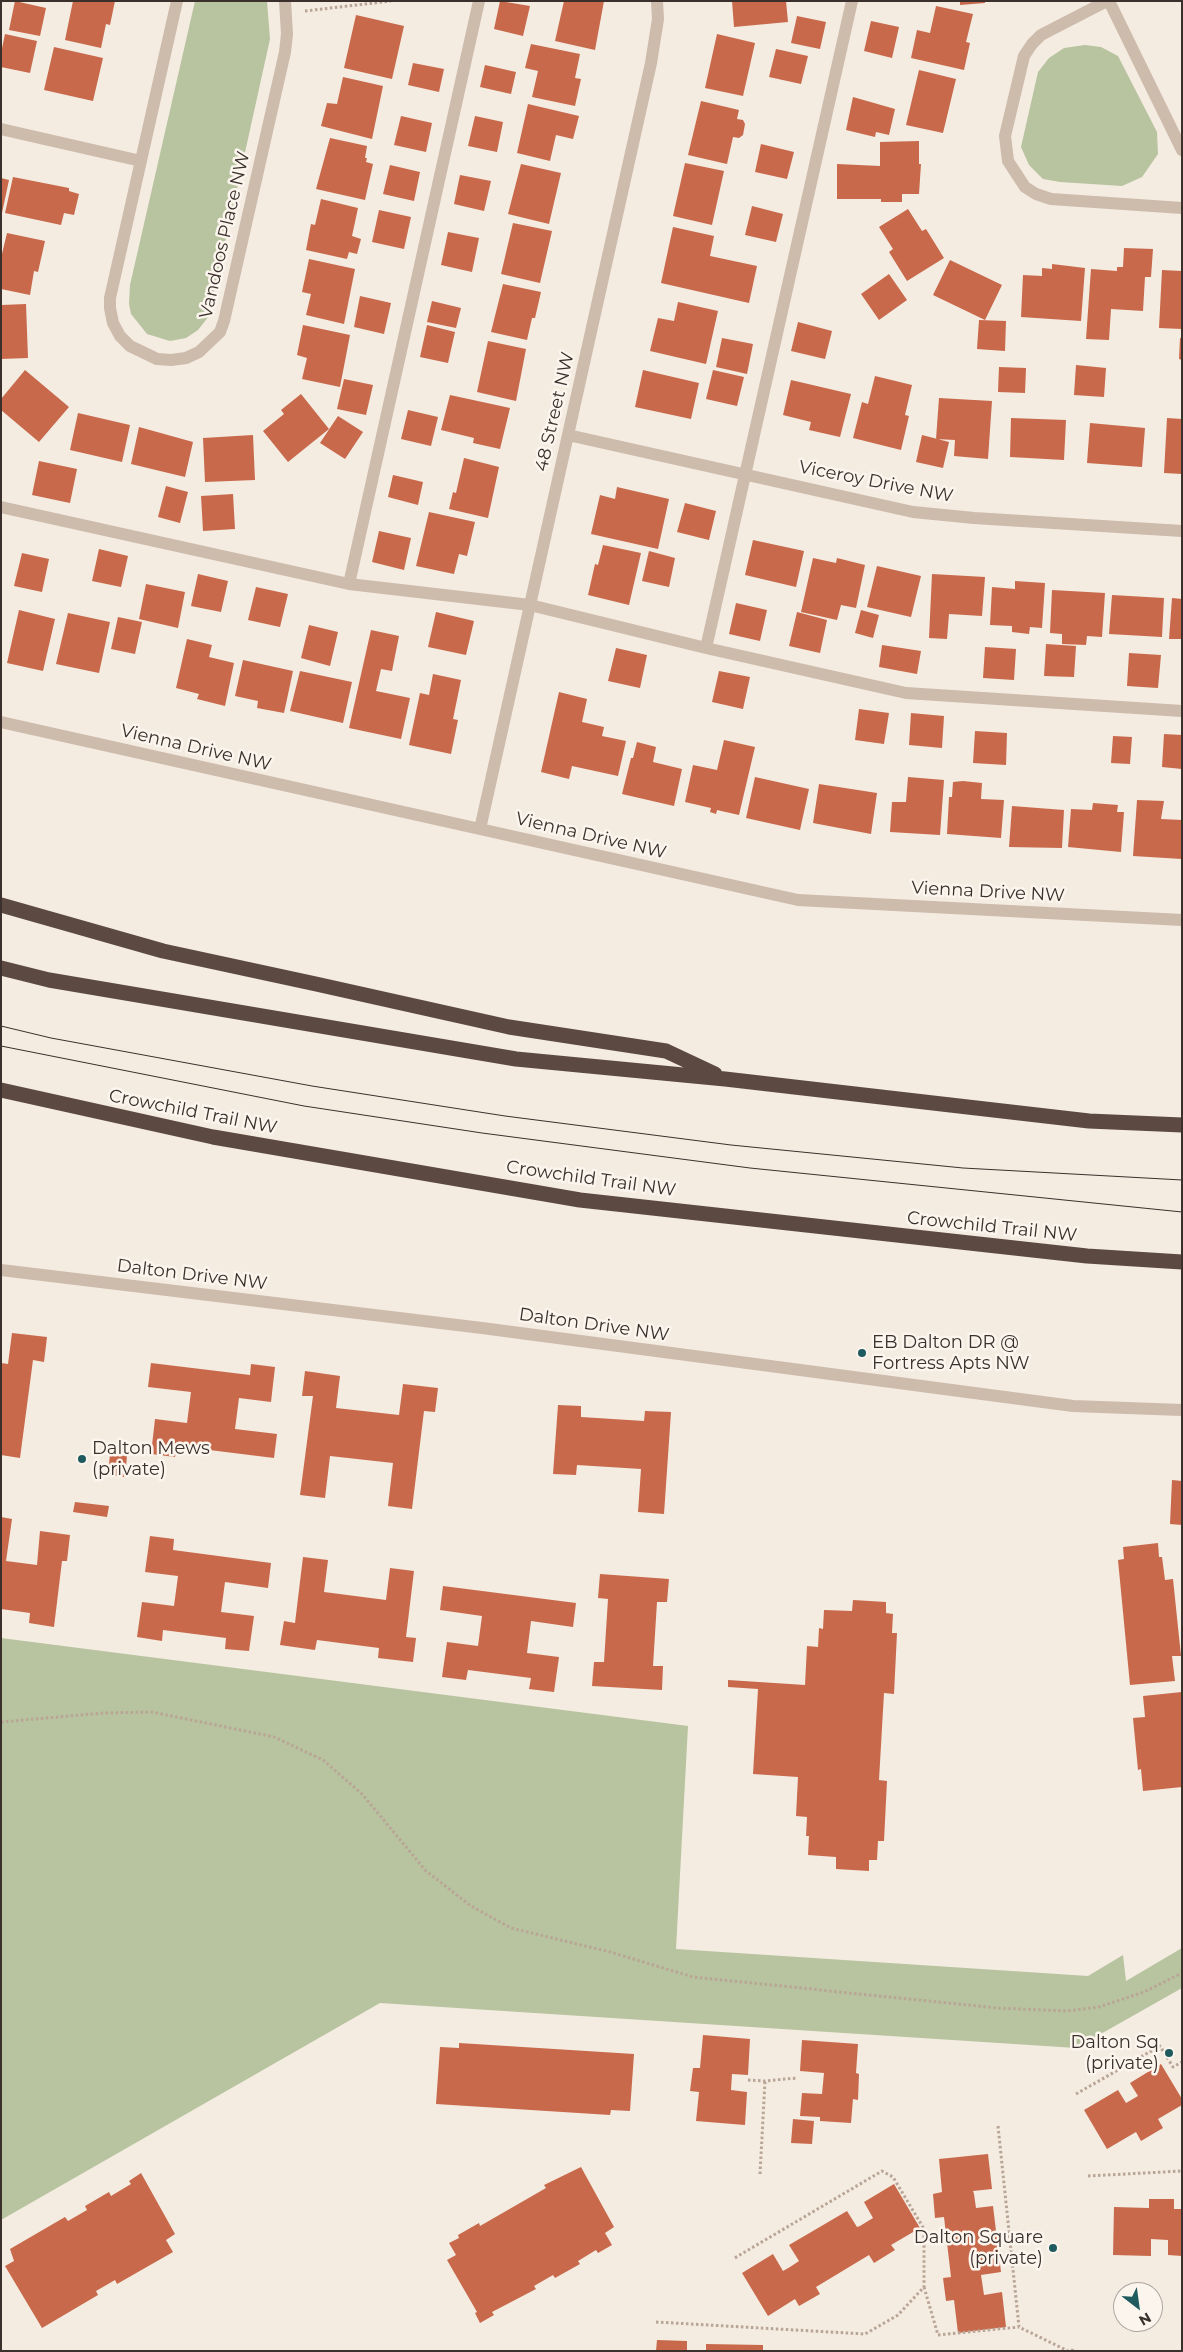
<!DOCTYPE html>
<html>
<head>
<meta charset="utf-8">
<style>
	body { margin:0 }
	#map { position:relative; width:1183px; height:2352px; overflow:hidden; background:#f4ebe1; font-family:Montserrat,sans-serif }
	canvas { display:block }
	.frame { position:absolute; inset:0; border:2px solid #3b302b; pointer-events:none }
	.north { position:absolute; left:1113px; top:2282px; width:50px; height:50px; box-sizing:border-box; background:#fbf5ee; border:1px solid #aea6a0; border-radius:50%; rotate:150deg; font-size:14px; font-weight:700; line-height:20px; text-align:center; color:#3b302b }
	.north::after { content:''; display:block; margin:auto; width:18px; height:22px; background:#1f5a5e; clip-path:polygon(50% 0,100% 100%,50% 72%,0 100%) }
</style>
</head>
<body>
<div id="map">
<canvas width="1183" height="2352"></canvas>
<div class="frame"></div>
<div class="north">N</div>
</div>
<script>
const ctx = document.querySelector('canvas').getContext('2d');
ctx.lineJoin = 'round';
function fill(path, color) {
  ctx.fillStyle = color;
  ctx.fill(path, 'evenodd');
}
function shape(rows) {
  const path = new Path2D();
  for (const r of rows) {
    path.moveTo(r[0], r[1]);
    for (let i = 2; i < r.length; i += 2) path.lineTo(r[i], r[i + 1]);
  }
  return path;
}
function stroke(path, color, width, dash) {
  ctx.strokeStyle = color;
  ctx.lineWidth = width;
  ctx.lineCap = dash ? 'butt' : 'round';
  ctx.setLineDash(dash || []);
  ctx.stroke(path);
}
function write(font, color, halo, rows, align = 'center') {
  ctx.font = font + ' Montserrat,sans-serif';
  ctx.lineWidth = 5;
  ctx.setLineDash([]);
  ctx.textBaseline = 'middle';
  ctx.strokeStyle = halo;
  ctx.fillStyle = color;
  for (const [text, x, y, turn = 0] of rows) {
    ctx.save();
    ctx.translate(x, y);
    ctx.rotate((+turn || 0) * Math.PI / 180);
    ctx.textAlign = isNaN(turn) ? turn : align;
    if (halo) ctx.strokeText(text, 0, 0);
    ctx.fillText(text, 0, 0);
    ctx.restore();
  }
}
fill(shape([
	[195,1,267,1,270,39,209,316,198,330,186,338,170,341,147,334,131,314,129,304,130,285],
	[1085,45,1101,47,1118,56,1157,132,1158,154,1142,177,1122,186,1060,182,1043,179,1029,165,1021,147,1038,72,1049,58,1064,48],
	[1,1638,688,1726,676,1949,1088,1976,1123,1955,1126,1981,1182,1948,1182,1988,1076,2048,380,2003,1,2220]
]), '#b8c4a0');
fill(shape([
	[15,1,46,8,40,36,9,30],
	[73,1,115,1,110,25,106,24,101,48,65,40],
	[500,1,530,6,523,36,494,29],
	[564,1,604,1,595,50,555,41],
	[732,1,786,1,788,22,734,27],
	[960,1,985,1,985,3,960,5],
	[936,6,973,14,966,42,970,43,964,70,911,58,917,30,930,33],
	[356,15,404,26,392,79,344,68],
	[797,16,826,22,820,49,791,43],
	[871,21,899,27,892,58,864,51],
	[5,34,37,41,30,73,1,67,1,53],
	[717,34,755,43,743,96,705,88],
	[531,44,580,54,575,78,581,79,575,106,532,97,538,71,525,68],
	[54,47,103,58,93,101,44,90],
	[776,49,808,56,801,84,769,77],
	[413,63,444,69,439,92,408,85],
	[485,65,516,72,511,94,480,87],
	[919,70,956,79,943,133,906,125],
	[343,77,383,86,372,139,321,126,327,103,337,104],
	[853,97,895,109,889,135,876,132,875,137,846,130],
	[701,101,739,110,737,119,743,120,745,124,743,135,739,138,733,137,727,164,688,155],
	[528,104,579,116,573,139,556,135,550,161,517,153],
	[401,116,432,123,426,152,394,145],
	[475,116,503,122,497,152,468,146],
	[330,138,367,146,365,158,367,158,366,162,373,164,365,200,316,189],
	[919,141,919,164,921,164,919,194,902,194,902,202,881,202,881,199,837,199,837,164,880,166,880,142],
	[761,144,794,152,787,179,755,172],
	[685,163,724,171,712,225,673,216],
	[521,164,561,173,549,224,508,214],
	[390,165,420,172,414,201,383,194],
	[460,175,491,181,484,211,454,204],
	[13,177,69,188,69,191,79,194,74,215,64,213,61,225,5,213],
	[1,178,9,180,2,213,1,213],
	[321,199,358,208,352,236,361,239,357,254,349,252,347,259,306,250,311,224,315,225],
	[752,206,783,214,776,242,745,235],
	[908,209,922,231,926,229,944,258,907,281,889,252,893,249,879,227],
	[379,210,411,217,404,249,372,242],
	[513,223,552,231,540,283,501,274],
	[673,227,714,236,710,256,757,266,749,303,661,283],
	[448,232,479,238,472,272,441,265],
	[7,233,45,241,38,272,34,271,30,295,1,289,1,258],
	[1124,248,1153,249,1151,277,1145,277,1143,311,1111,309,1109,340,1086,339,1091,269,1117,271,1117,267,1123,267],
	[309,259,355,269,344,324,306,315,311,294,302,292],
	[950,260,1002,285,985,320,933,295],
	[1052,264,1085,268,1081,321,1021,317,1023,275,1042,276,1042,268,1052,269],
	[1162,270,1182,271,1182,329,1159,328],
	[889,274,907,300,879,320,861,294],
	[503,284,541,292,535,318,532,318,527,340,491,332],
	[360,296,391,303,384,334,354,327],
	[432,301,461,308,456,328,427,322],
	[678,302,718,311,706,364,650,351,658,318,674,321],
	[26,304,28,358,1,359,1,305],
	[979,320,1006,321,1005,351,977,349],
	[798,322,832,331,825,359,791,351],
	[303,325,350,335,340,387,302,379,307,358,297,355],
	[427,325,455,332,448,363,420,357],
	[722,338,753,344,747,374,716,367],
	[1180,338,1182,338,1182,360,1179,359],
	[488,341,526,349,516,401,477,392],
	[1076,365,1106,368,1104,397,1074,395],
	[999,367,1026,368,1025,393,998,392],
	[25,370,69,407,39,442,1,410,1,399],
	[643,370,699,383,691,419,635,407],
	[713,370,744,377,737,406,706,399],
	[875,376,912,385,905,415,909,416,901,450,853,438,862,402,868,404],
	[344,379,373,385,366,415,337,409],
	[791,380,851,394,840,437,809,430,811,422,783,415],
	[301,394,329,429,288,462,263,431,284,414,281,410],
	[450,395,510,408,500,449,473,443,474,438,441,430],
	[939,398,992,401,988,459,954,456,955,440,936,439],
	[408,410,438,417,431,446,401,439],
	[78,413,130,425,122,462,70,450],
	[338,416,363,432,345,459,320,443],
	[1011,418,1066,420,1064,460,1010,457],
	[1167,418,1182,419,1182,474,1164,473],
	[1090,423,1145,428,1142,467,1087,463],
	[139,427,193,442,185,477,131,464],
	[253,435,255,480,205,482,203,438],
	[922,435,949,442,943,468,916,462],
	[464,458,499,467,488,518,449,509,453,492,456,493],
	[39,461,77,469,70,503,32,495],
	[393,475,423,482,418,505,388,497],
	[166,486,188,492,180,523,158,517],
	[617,487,669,499,658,549,591,534,600,495,615,499],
	[233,494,235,529,203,531,201,496],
	[685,503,716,511,709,540,677,532],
	[429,512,475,522,467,556,459,554,454,574,416,566],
	[379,531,411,538,404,570,372,562],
	[753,540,804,551,796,587,745,575],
	[603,545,641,553,629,605,588,595,595,564,598,565],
	[99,549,128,556,121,587,92,581],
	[649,551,675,558,669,587,642,581],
	[22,553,49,559,42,592,14,586],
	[813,558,836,563,837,558,865,565,856,608,841,605,837,620,801,612],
	[877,566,921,576,911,617,867,607],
	[198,574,228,581,221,612,191,606],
	[932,574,985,577,982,616,949,614,947,639,929,638],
	[1015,581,1045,583,1042,628,1030,627,1029,634,1012,632,1012,626,990,625,992,587,1015,589],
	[146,584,185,592,178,628,139,619],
	[256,587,288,594,280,627,248,620],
	[1052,590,1105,593,1102,637,1087,636,1086,645,1062,644,1062,634,1050,633],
	[1112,595,1164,598,1162,637,1109,634],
	[1172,598,1182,599,1182,639,1169,639],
	[736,603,767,610,760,641,729,634],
	[19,610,55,619,43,671,7,663],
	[861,610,879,615,873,638,855,633],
	[436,612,474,621,466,655,428,647],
	[797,612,827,620,820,653,789,646],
	[68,613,110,622,99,673,56,664],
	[118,617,142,622,135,654,111,649],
	[309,625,338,632,330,666,301,658],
	[371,630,399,636,392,671,381,669,376,691,410,698,401,739,349,728],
	[187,639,212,645,209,657,234,663,225,706,197,699,199,694,176,688],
	[1046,644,1076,646,1074,677,1044,676],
	[882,645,921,651,917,674,879,667],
	[985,647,1016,649,1014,680,983,678],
	[616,648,647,655,640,688,608,681],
	[1129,653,1161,655,1158,688,1127,686],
	[243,660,293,671,284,713,257,708,258,701,235,696],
	[300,671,352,682,343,723,290,711],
	[719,671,750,677,743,709,712,702],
	[433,674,461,680,453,719,458,720,451,754,409,745,420,693,429,695],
	[559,692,587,699,582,722,604,727,602,736,626,741,618,776,572,766,569,779,541,772],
	[859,709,889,713,884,744,855,740],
	[911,713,944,716,942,748,909,745],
	[975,731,1007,733,1006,765,973,763],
	[1164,734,1182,735,1182,769,1162,767],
	[1113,736,1132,737,1130,764,1111,763],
	[724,740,755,747,739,815,717,810,716,814,710,812,711,808,685,802,693,765,717,770],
	[637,742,656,747,653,762,682,769,674,806,622,794,631,758,633,758],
	[755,777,809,789,800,830,746,818],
	[908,777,944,780,940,835,890,832,892,802,906,802],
	[963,781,982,783,981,799,1004,800,1001,838,947,834,949,797,952,797,953,782],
	[819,784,877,793,871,834,813,823],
	[1137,800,1164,801,1161,819,1182,820,1182,859,1133,856],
	[1093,803,1118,805,1117,812,1124,812,1121,852,1068,847,1071,809,1092,810],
	[1012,806,1064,810,1062,848,1009,847],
	[12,1333,47,1337,44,1362,33,1360,20,1458,1,1455,1,1363,8,1364],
	[151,1363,250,1375,251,1364,275,1367,271,1402,239,1398,235,1429,277,1434,274,1458,177,1446,175,1457,151,1454,155,1419,187,1423,191,1392,148,1387],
	[305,1371,340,1376,336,1408,399,1415,403,1384,438,1388,435,1412,424,1411,412,1509,388,1506,393,1463,330,1456,325,1498,300,1495,313,1396,302,1396],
	[558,1405,581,1406,581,1417,644,1421,645,1411,671,1412,664,1514,638,1512,641,1469,577,1465,576,1475,553,1474],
	[110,1454,127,1456,125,1477,108,1475],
	[1172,1480,1182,1481,1182,1525,1170,1524],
	[75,1502,109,1506,107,1517,73,1512],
	[1,1517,12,1519,6,1561,37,1565,40,1531,70,1535,67,1561,62,1561,54,1627,29,1623,30,1613,1,1609],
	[150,1536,174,1539,173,1550,271,1563,268,1588,225,1582,221,1612,254,1616,249,1651,225,1649,226,1638,163,1630,162,1641,137,1637,142,1602,174,1606,178,1576,145,1572],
	[1158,1543,1159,1557,1162,1557,1165,1580,1173,1579,1181,1656,1172,1656,1175,1681,1130,1685,1118,1560,1124,1559,1123,1547],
	[303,1557,328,1560,324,1592,386,1600,390,1568,414,1571,406,1637,416,1638,413,1662,378,1658,379,1648,317,1640,315,1650,280,1645,284,1621,295,1623],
	[600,1574,669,1579,667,1602,657,1602,653,1666,663,1666,662,1690,592,1686,594,1662,604,1662,608,1599,598,1598],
	[443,1586,576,1603,573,1627,531,1621,527,1653,559,1657,554,1692,529,1689,531,1678,468,1670,466,1680,442,1677,447,1642,478,1646,482,1616,440,1610],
	[853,1600,886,1602,886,1613,893,1614,892,1633,897,1633,894,1694,884,1693,879,1780,887,1781,884,1841,878,1841,877,1860,869,1860,869,1871,836,1869,836,1857,808,1855,809,1836,806,1836,807,1817,796,1816,798,1777,753,1774,758,1689,728,1687,728,1680,805,1685,807,1646,818,1647,819,1628,823,1629,824,1610,852,1611],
	[1182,1692,1182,1787,1143,1791,1141,1769,1138,1770,1133,1718,1145,1717,1143,1696],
	[703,2035,750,2039,748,2075,732,2074,731,2090,747,2092,745,2125,696,2121,699,2092,690,2091,693,2068,700,2068],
	[802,2040,858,2044,856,2073,859,2074,858,2100,853,2099,851,2123,820,2121,820,2117,800,2116,802,2093,822,2094,824,2073,800,2071],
	[459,2043,634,2054,630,2111,611,2110,610,2115,436,2104,440,2047,459,2048],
	[1161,2064,1182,2099,1182,2105,1158,2119,1163,2128,1141,2141,1136,2132,1107,2149,1084,2110,1118,2090,1126,2103,1138,2096,1130,2083],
	[793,2119,814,2121,812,2144,791,2143],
	[988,2154,992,2189,973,2191,974,2194,976,2208,993,2206,1001,2272,981,2275,984,2295,1002,2292,1006,2327,958,2333,954,2300,946,2301,943,2278,951,2277,944,2217,935,2218,933,2194,942,2192,939,2159],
	[581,2167,614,2227,605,2233,612,2245,598,2253,596,2250,578,2261,580,2264,555,2278,553,2275,534,2286,536,2289,492,2312,494,2315,480,2323,475,2313,477,2312,447,2260,456,2255,449,2243,459,2238,458,2235,479,2223,480,2226,546,2188,544,2185],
	[141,2173,175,2234,166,2240,173,2252,117,2284,115,2280,96,2291,98,2295,42,2328,5,2266,14,2261,10,2249,65,2217,68,2221,87,2210,85,2206,109,2192,111,2196,131,2184,129,2181],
	[894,2184,920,2228,891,2245,895,2250,874,2263,869,2255,816,2287,820,2294,799,2306,795,2299,768,2316,742,2273,773,2254,783,2271,790,2267,799,2261,789,2245,847,2211,857,2227,860,2226,873,2218,864,2202],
	[1149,2199,1174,2199,1174,2209,1182,2209,1182,2256,1168,2255,1168,2240,1151,2239,1151,2256,1113,2255,1114,2207,1149,2208],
	[657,2340,687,2341,687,2351,656,2351],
	[706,2344,763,2345,763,2351,706,2351]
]), '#c8694b');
stroke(shape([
	[305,11,391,1],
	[1,1722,103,1713,152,1712,274,1737,323,1760,362,1794,426,1871,471,1906,511,1928,610,1952,693,1977,997,2008,1067,2011,1099,2007,1144,1992,1182,1973],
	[748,2080,765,2081,797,2078],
	[1076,2094,1160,2046,1173,2067,1182,2062],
	[998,2126,1019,2327,1068,2351],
	[760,2174,765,2081],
	[1088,2176,1182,2171],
	[924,2287,938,2335,1019,2327],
	[656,2322,865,2334,898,2315,924,2287,924,2229,893,2177,882,2171,733,2259],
	[1072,2351,1073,2349]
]), '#b9a596', 3, [2.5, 2.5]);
stroke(shape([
	[177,1,110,298,110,308,113,323,120,336,130,346,157,359,171,360,186,358,199,352,220,332,224,321,285,52,287,34,285,1],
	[1107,1,1041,35,1032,44,1024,56,1005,136,1008,161,1025,187,1036,194,1051,199,1182,208],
	[1109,1,1182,150],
	[1,129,141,161],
	[568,435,913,512,974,518,1182,531],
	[1,507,349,584,530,605,706,648,906,693,1182,711],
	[349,584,479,1],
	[706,648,852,1],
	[1,722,798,900,1182,920],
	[480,829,651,63,658,19,657,1],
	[1,1270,482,1328,1073,1406,1182,1410]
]), '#cdbbac', 12);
stroke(shape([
	[1,905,163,951,316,984,509,1027,666,1051,715,1074],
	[1,968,49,980,516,1059,725,1079,1089,1121,1182,1125],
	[1,1090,213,1137,580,1200,1087,1256,1182,1262]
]), '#5c4a42', 15);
stroke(shape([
	[1,1026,51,1038,312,1086,505,1116,731,1145,963,1168,1182,1180],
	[1,1046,304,1106,482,1133,750,1168,1182,1212]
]), '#3b302b', 1);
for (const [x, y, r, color] of [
	[862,1353,5,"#1f5a5e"],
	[82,1459,5,"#1f5a5e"],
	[1169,2053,5,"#1f5a5e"],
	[1053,2248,5,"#1f5a5e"]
]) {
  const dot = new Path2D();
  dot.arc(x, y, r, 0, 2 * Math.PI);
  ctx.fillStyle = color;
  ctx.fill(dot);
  stroke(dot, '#fbf5ee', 2);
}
write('18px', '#3b302b', '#fbf5ee', [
	["Vandoos Place NW",225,235,-77],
	["48 Street NW",555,412,-77],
	["Viceroy Drive NW",876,482,11],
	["Vienna Drive NW",196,748,13],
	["Vienna Drive NW",591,836,13],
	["Vienna Drive NW",988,892,3],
	["Crowchild Trail NW",193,1112,11],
	["Crowchild Trail NW",591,1179,8],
	["Crowchild Trail NW",992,1227,6],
	["Dalton Drive NW",192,1275,7],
	["Dalton Drive NW",594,1325,8]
]);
write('18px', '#3b302b', '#fbf5ee', [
	["EB Dalton DR @",872,1343],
	["Fortress Apts NW",872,1364],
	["Dalton Mews",92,1449],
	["(private)",92,1470],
	["Dalton Sq",1159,2043,"right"],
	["(private)",1159,2064,"right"],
	["Dalton Square",1043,2238,"right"],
	["(private)",1043,2259,"right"]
], 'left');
</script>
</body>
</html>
